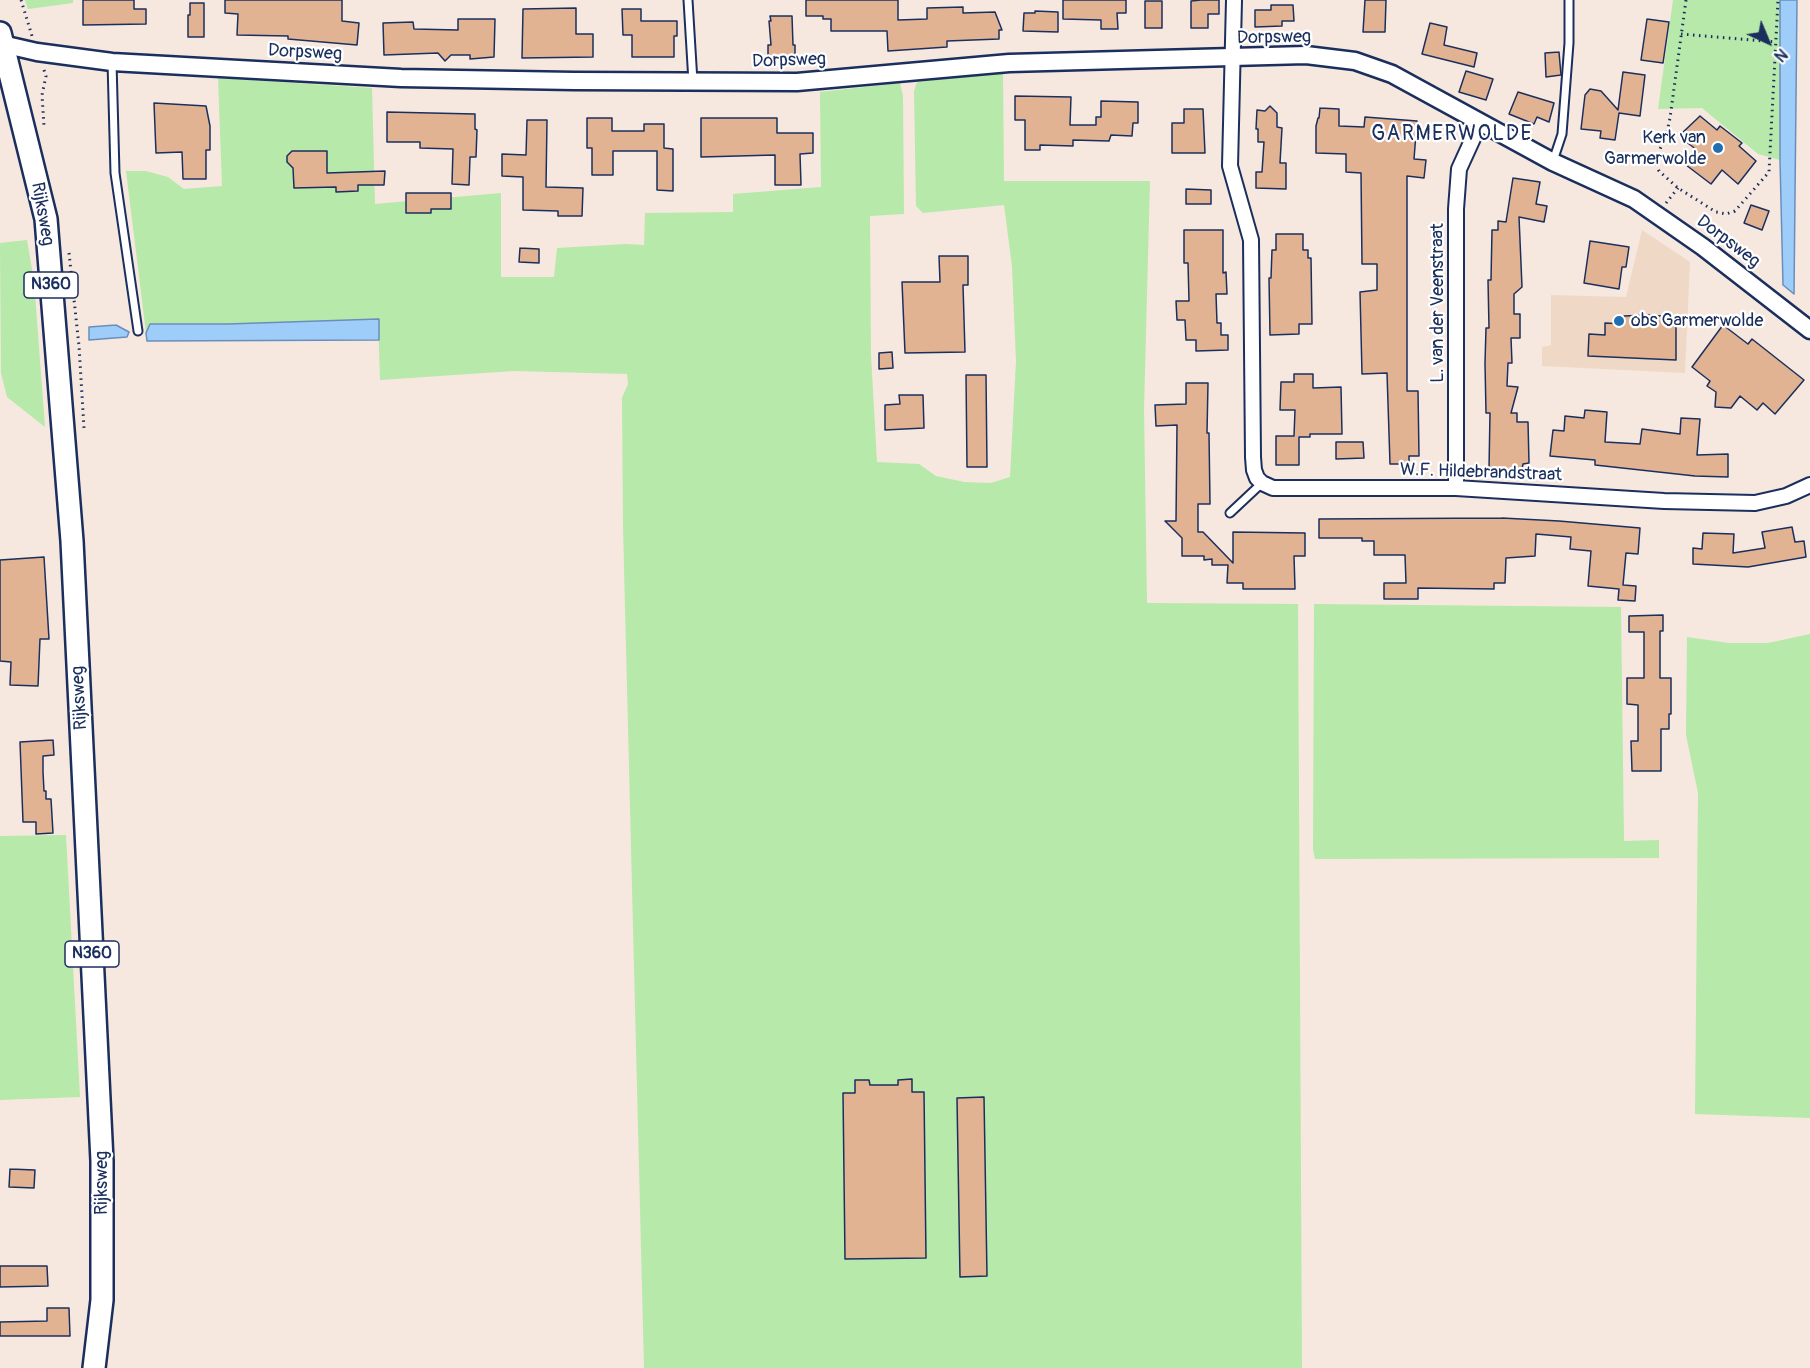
<!DOCTYPE html>
<html>
<head>
<meta charset="utf-8">
<style>
	body { margin:0 }
	#map { position:relative; width:1810px; height:1368px; overflow:hidden; background:#f6e8de; font-family:Pangolin,sans-serif }
	canvas { display:block }
	.north { position:absolute; left:1738px; top:12px; width:60px; height:60px; -webkit-text-stroke:4px #fff; paint-order:stroke; rotate:136deg; font-size:16px; font-weight:700; line-height:24px; text-align:center; color:#1b2f5e }
	.north::after { content:''; display:block; margin:auto; width:21px; height:27px; background:#1b2f5e; clip-path:polygon(50% 0,100% 100%,50% 72%,0 100%) }
</style>
</head>
<body>
<div id="map">
<canvas width="1810" height="1368"></canvas>
<div class="north">N</div>
</div>
<script>
const ctx = document.querySelector('canvas').getContext('2d');
ctx.lineJoin = 'round';
function fill(path, color) {
  ctx.fillStyle = color;
  ctx.fill(path, 'evenodd');
}
function shape(rows) {
  const path = new Path2D();
  for (const r of rows) {
    path.moveTo(r[0], r[1]);
    for (let i = 2; i < r.length; i += 2) path.lineTo(r[i], r[i + 1]);
  }
  return path;
}
function stroke(path, color, width, dash) {
  ctx.strokeStyle = color;
  ctx.lineWidth = width;
  ctx.lineCap = dash ? 'butt' : 'round';
  ctx.setLineDash(dash || []);
  ctx.stroke(path);
}
function write(font, color, halo, rows, align = 'center') {
  ctx.font = font + ' Pangolin,sans-serif';
  ctx.lineWidth = 4.5;
  ctx.setLineDash([]);
  ctx.textBaseline = 'middle';
  ctx.strokeStyle = halo;
  ctx.fillStyle = color;
  for (const [text, x, y, turn = 0] of rows) {
    ctx.save();
    ctx.translate(x, y);
    ctx.rotate((+turn || 0) * Math.PI / 180);
    ctx.textAlign = isNaN(turn) ? turn : align;
    if (halo) ctx.strokeText(text, 0, 0);
    ctx.fillText(text, 0, 0);
    ctx.restore();
  }
}
fill(shape([
	[1642,230,1690,262,1685,373,1542,366,1542,347,1551,345,1551,295,1626,297]
]), '#f0d8c7');
fill(shape([
	[25,0,73,0,73,3,28,9],
	[1673,0,1780,0,1780,160,1758,154,1702,108,1658,109],
	[1003,73,1004,181,1150,181,1144,408,1147,603,1298,604,1302,1368,644,1368,623,527,622,398,628,384,627,374,514,371,380,380,378,319,228,324,151,324,146,333,126,171,146,171,168,177,184,189,222,186,218,78,372,88,375,204,501,193,501,277,554,277,557,248,626,244,644,245,645,213,733,212,733,194,821,187,820,92,900,83,903,96,904,214,870,216,871,355,877,462,919,464,936,476,964,482,991,483,1010,477,1016,361,1012,266,1004,205,923,213,916,206,914,91,917,82],
	[27,240,34,281,45,427,7,397,1,373,0,243],
	[1314,604,1621,607,1624,841,1659,840,1659,858,1315,859,1313,850],
	[1810,634,1810,1118,1695,1114,1698,793,1686,735,1687,637,1729,643,1768,643],
	[66,835,80,1097,0,1100,0,836]
]), '#b6e9aa');
const water = shape([
	[1780,0,1797,0,1794,294,1783,285,1780,160,1780,0],
	[379,319,379,340,147,341,146,333,150,324,228,324,379,319],
	[116,325,129,332,127,337,89,340,89,327,116,325]
]);
fill(water, '#9fcdfa');
stroke(water, '#6a8ebc', 1.5);
const building = shape([
	[83,0,134,0,134,9,146,9,146,24,83,25,83,0],
	[225,0,342,0,342,21,359,23,357,45,288,39,288,36,237,35,238,14,225,13,225,0],
	[806,0,898,0,898,20,927,19,927,8,963,7,963,13,995,12,1002,30,999,30,999,39,947,41,947,47,888,51,887,31,831,31,831,19,823,19,823,16,806,16,806,0],
	[1063,0,1126,0,1126,13,1117,13,1118,29,1101,29,1101,20,1063,19,1063,0],
	[1201,0,1219,0,1219,14,1208,14,1208,28,1191,28,1191,1,1201,0],
	[1365,0,1386,0,1385,32,1363,32,1365,0],
	[1145,1,1162,1,1162,28,1145,28,1145,1],
	[190,3,204,3,204,37,188,37,188,15,190,15,190,3],
	[1271,5,1293,5,1294,21,1282,21,1282,26,1255,27,1255,10,1271,10,1271,5],
	[576,8,576,34,593,34,593,57,522,58,523,9,576,8],
	[622,9,641,9,641,21,677,21,677,36,674,36,674,57,632,57,632,35,623,35,622,9],
	[1035,11,1058,12,1058,32,1023,31,1024,13,1035,13,1035,11],
	[770,16,792,16,793,45,795,45,795,60,768,60,768,45,771,45,769,21,771,21,770,16],
	[458,19,495,19,494,57,470,59,470,55,451,55,445,61,438,53,384,55,383,23,413,22,414,29,458,30,458,19],
	[1647,19,1669,22,1663,63,1641,60,1647,19],
	[1430,23,1447,27,1444,45,1477,53,1474,67,1422,54,1430,23],
	[1559,52,1561,75,1546,77,1545,53,1559,52],
	[1466,71,1493,79,1486,100,1459,92,1466,71],
	[1623,72,1645,75,1640,116,1619,113,1615,140,1600,138,1601,131,1581,129,1585,95,1590,89,1601,91,1618,110,1623,72],
	[1518,92,1554,103,1549,122,1537,117,1534,124,1509,114,1518,92],
	[1015,96,1071,97,1070,125,1096,125,1096,117,1101,117,1101,101,1138,102,1138,123,1133,123,1132,136,1111,135,1109,141,1073,140,1073,146,1040,145,1040,150,1025,150,1025,120,1015,120,1015,96],
	[154,103,206,106,210,126,210,150,206,150,206,179,183,179,182,152,156,153,154,103],
	[1270,106,1277,113,1277,127,1282,128,1280,163,1286,163,1286,189,1256,188,1256,172,1262,172,1264,142,1258,142,1258,129,1256,129,1257,110,1265,111,1270,106],
	[1320,108,1339,109,1339,126,1364,127,1365,117,1417,121,1414,159,1426,160,1424,178,1407,176,1407,391,1418,391,1419,456,1409,456,1409,464,1390,464,1387,373,1362,374,1360,292,1377,290,1377,264,1362,264,1361,173,1346,172,1346,154,1316,153,1316,126,1318,118,1319,118,1320,108],
	[1184,109,1203,109,1205,153,1172,153,1172,123,1184,123,1184,109],
	[387,112,475,114,475,129,477,130,476,157,470,157,469,185,452,184,453,149,420,148,420,142,387,142,387,112],
	[1700,116,1717,130,1720,126,1742,143,1739,146,1756,161,1738,184,1722,170,1711,184,1686,165,1697,150,1681,138,1680,135,1700,116],
	[587,118,612,118,612,131,644,131,644,124,664,124,664,148,673,149,673,191,657,190,657,151,613,151,613,175,592,175,592,148,587,148,587,118],
	[701,118,777,118,777,133,813,133,813,153,800,154,801,185,775,185,775,155,701,157,701,118],
	[527,120,547,120,546,187,583,188,582,216,558,216,558,211,523,210,523,177,502,176,502,154,526,155,527,120],
	[292,151,327,151,327,173,385,171,384,185,358,185,358,191,336,192,336,187,294,188,293,168,287,162,287,156,292,151],
	[1513,178,1540,182,1536,204,1547,206,1544,222,1519,217,1522,287,1514,294,1514,314,1520,314,1520,338,1511,338,1512,363,1508,363,1507,386,1518,387,1511,413,1517,413,1517,422,1528,422,1529,463,1523,464,1522,469,1489,469,1490,413,1486,413,1485,363,1486,328,1489,328,1488,280,1491,280,1492,230,1498,230,1498,221,1506,222,1513,178],
	[1186,189,1211,190,1211,204,1186,204,1186,189],
	[406,193,451,193,451,209,431,209,431,213,406,213,406,193],
	[1751,205,1769,211,1762,230,1744,223,1751,205],
	[1184,230,1223,230,1223,273,1226,272,1227,294,1216,294,1217,323,1221,323,1221,335,1228,335,1228,350,1196,351,1196,340,1186,340,1185,320,1177,320,1176,301,1189,301,1188,263,1184,263,1184,230],
	[1276,234,1303,234,1303,250,1308,250,1308,258,1311,258,1312,324,1299,324,1299,334,1270,335,1269,278,1271,278,1272,250,1276,250,1276,234],
	[1590,241,1629,247,1626,267,1622,267,1619,289,1584,283,1590,241],
	[520,248,539,249,539,263,519,262,520,248],
	[939,256,968,256,968,285,963,285,965,352,905,353,902,282,940,282,939,256],
	[1648,315,1676,317,1676,360,1588,356,1589,334,1605,335,1605,323,1624,324,1624,316,1648,315],
	[1723,325,1748,344,1752,339,1804,380,1775,414,1763,403,1757,410,1740,396,1731,408,1715,407,1716,392,1707,386,1710,381,1692,367,1723,325],
	[892,352,893,368,879,369,879,353,892,352],
	[1294,374,1313,374,1313,388,1341,387,1342,434,1310,434,1310,437,1299,437,1299,465,1276,465,1276,436,1294,436,1295,410,1280,410,1281,382,1294,382,1294,374],
	[966,375,986,375,987,467,967,467,966,375],
	[1186,383,1208,383,1207,433,1209,433,1210,504,1198,504,1198,532,1203,532,1233,563,1233,532,1305,533,1305,556,1294,556,1295,589,1243,589,1243,583,1227,583,1228,565,1212,565,1212,559,1204,560,1204,556,1182,556,1182,538,1165,521,1176,521,1177,425,1156,426,1155,405,1186,404,1186,383],
	[899,395,923,395,924,428,885,430,885,405,900,404,899,395],
	[1585,410,1607,412,1605,442,1640,444,1642,429,1680,434,1681,418,1700,419,1697,455,1728,454,1728,477,1695,476,1595,465,1595,460,1550,456,1553,430,1564,431,1565,416,1584,418,1585,410],
	[1336,442,1363,442,1364,458,1336,459,1336,442],
	[1502,518,1559,521,1640,528,1638,554,1626,553,1623,585,1636,586,1635,601,1618,600,1619,589,1588,586,1591,551,1570,549,1571,537,1536,534,1535,556,1506,558,1505,583,1494,583,1494,589,1418,588,1418,599,1384,599,1384,583,1406,583,1405,555,1374,555,1374,541,1362,541,1362,538,1319,538,1319,519,1502,518],
	[1792,527,1795,542,1804,541,1806,557,1748,567,1693,564,1693,548,1702,549,1703,533,1734,534,1733,553,1765,548,1762,532,1792,527],
	[44,557,49,639,40,639,38,686,10,685,11,662,0,661,0,560,44,557],
	[1663,615,1663,631,1660,631,1660,678,1671,678,1671,714,1669,714,1669,729,1661,729,1661,771,1632,771,1631,741,1638,741,1638,705,1627,704,1627,678,1644,678,1644,632,1629,632,1629,616,1663,615],
	[53,740,54,755,43,756,43,772,44,791,46,791,46,799,51,799,53,833,36,834,36,822,23,822,20,742,53,740],
	[912,1079,912,1092,924,1092,926,1258,845,1259,843,1093,855,1093,855,1080,869,1080,870,1085,898,1085,898,1080,912,1079],
	[984,1097,987,1276,960,1277,957,1098,984,1097],
	[10,1169,35,1170,34,1188,9,1187,10,1169],
	[0,1266,47,1266,48,1286,0,1287,0,1266],
	[47,1308,69,1308,70,1336,0,1336,0,1322,47,1321,47,1308]
]);
fill(building, '#e1b392');
stroke(building, '#1b2f5e', 1.5);
const service = shape([
	[688,0,693,82],
	[112,62,115,173,138,331],
	[1553,161,1562,134,1569,43,1569,0],
	[1230,513,1262,483]
]);
const minor = shape([
	[1234,0,1230,166,1251,240,1253,457,1254,470,1257,478,1262,483,1273,488,1456,488,1664,501,1755,503,1786,496,1810,485],
	[1456,488,1456,209,1459,169,1480,123]
]);
const tertiary = shape([
	[2,44,37,52,112,62,401,78,574,81,797,82,1009,63,1306,55,1355,61,1392,74,1553,162,1634,199,1703,247,1810,330]
]);
const primary = shape([
	[0,33,46,219,72,541,102,1161,102,1300,94,1368]
]);
stroke(service, '#1b2f5e', 11);
stroke(minor, '#1b2f5e', 18);
stroke(tertiary, '#1b2f5e', 21);
stroke(primary, '#1b2f5e', 26);
stroke(shape([
	[21,0,32,36],
	[1686,0,1670,118,1666,137,1656,157,1656,162,1659,171,1678,188,1716,212,1726,214,1735,211,1769,172,1778,0],
	[1681,34,1776,42],
	[44,70,46,76,42,95,44,126],
	[1666,203,1678,188],
	[69,253,79,346,84,428]
]), '#1b2f5e', 3, [1.5, 4.5]);
stroke(service, '#fff', 7);
stroke(minor, '#fff', 14);
stroke(tertiary, '#fff', 16);
stroke(primary, '#fff', 21);
for (const [x, y, r, color] of [
	[1718,148,6,"#1f6fb2"],
	[1619,321,6,"#1f6fb2"]
]) {
  const dot = new Path2D();
  dot.arc(x, y, r, 0, 2 * Math.PI);
  ctx.fillStyle = color;
  ctx.fill(dot);
  stroke(dot, '#fff', 2);
}
for (const [x, y, w] of [
	[51,285,54],
	[92,954,54]
]) {
  const box = new Path2D();
  box.roundRect(x - w / 2, y - 13, w, 26, 4.5);
  ctx.fillStyle = '#fff';
  ctx.fill(box);
  stroke(box, '#1b2f5e', 1.5);
}
write('bold 16px', '#1b2f5e', null, [
	["N360",51,285],
	["N360",92,954]
]);
write('18px', '#1b2f5e', '#fff', [
	["Dorpsweg",1274,38,-1],
	["Dorpsweg",305,53,3],
	["Dorpsweg",789,61,-2],
	["Rijksweg",42,214,80],
	["Dorpsweg",1728,242,37],
	["L. van der Veenstraat",1438,303,-90],
	["W.F. Hildebrandstraat",1481,473,2],
	["Rijksweg",80,698,-93],
	["Rijksweg",102,1183,-90]
]);
write('18px', '#1b2f5e', '#fff', [
	["Kerk van",1706,138],
	["Garmerwolde",1706,159],
	["obs Garmerwolde",1631,321,"left"]
], 'right');
ctx.letterSpacing = '1.5px';
write('21px', '#1b2f5e', '#fff', [
	["GARMERWOLDE",1452,135]
]);
ctx.letterSpacing = '0px';
</script>
</body>
</html>
